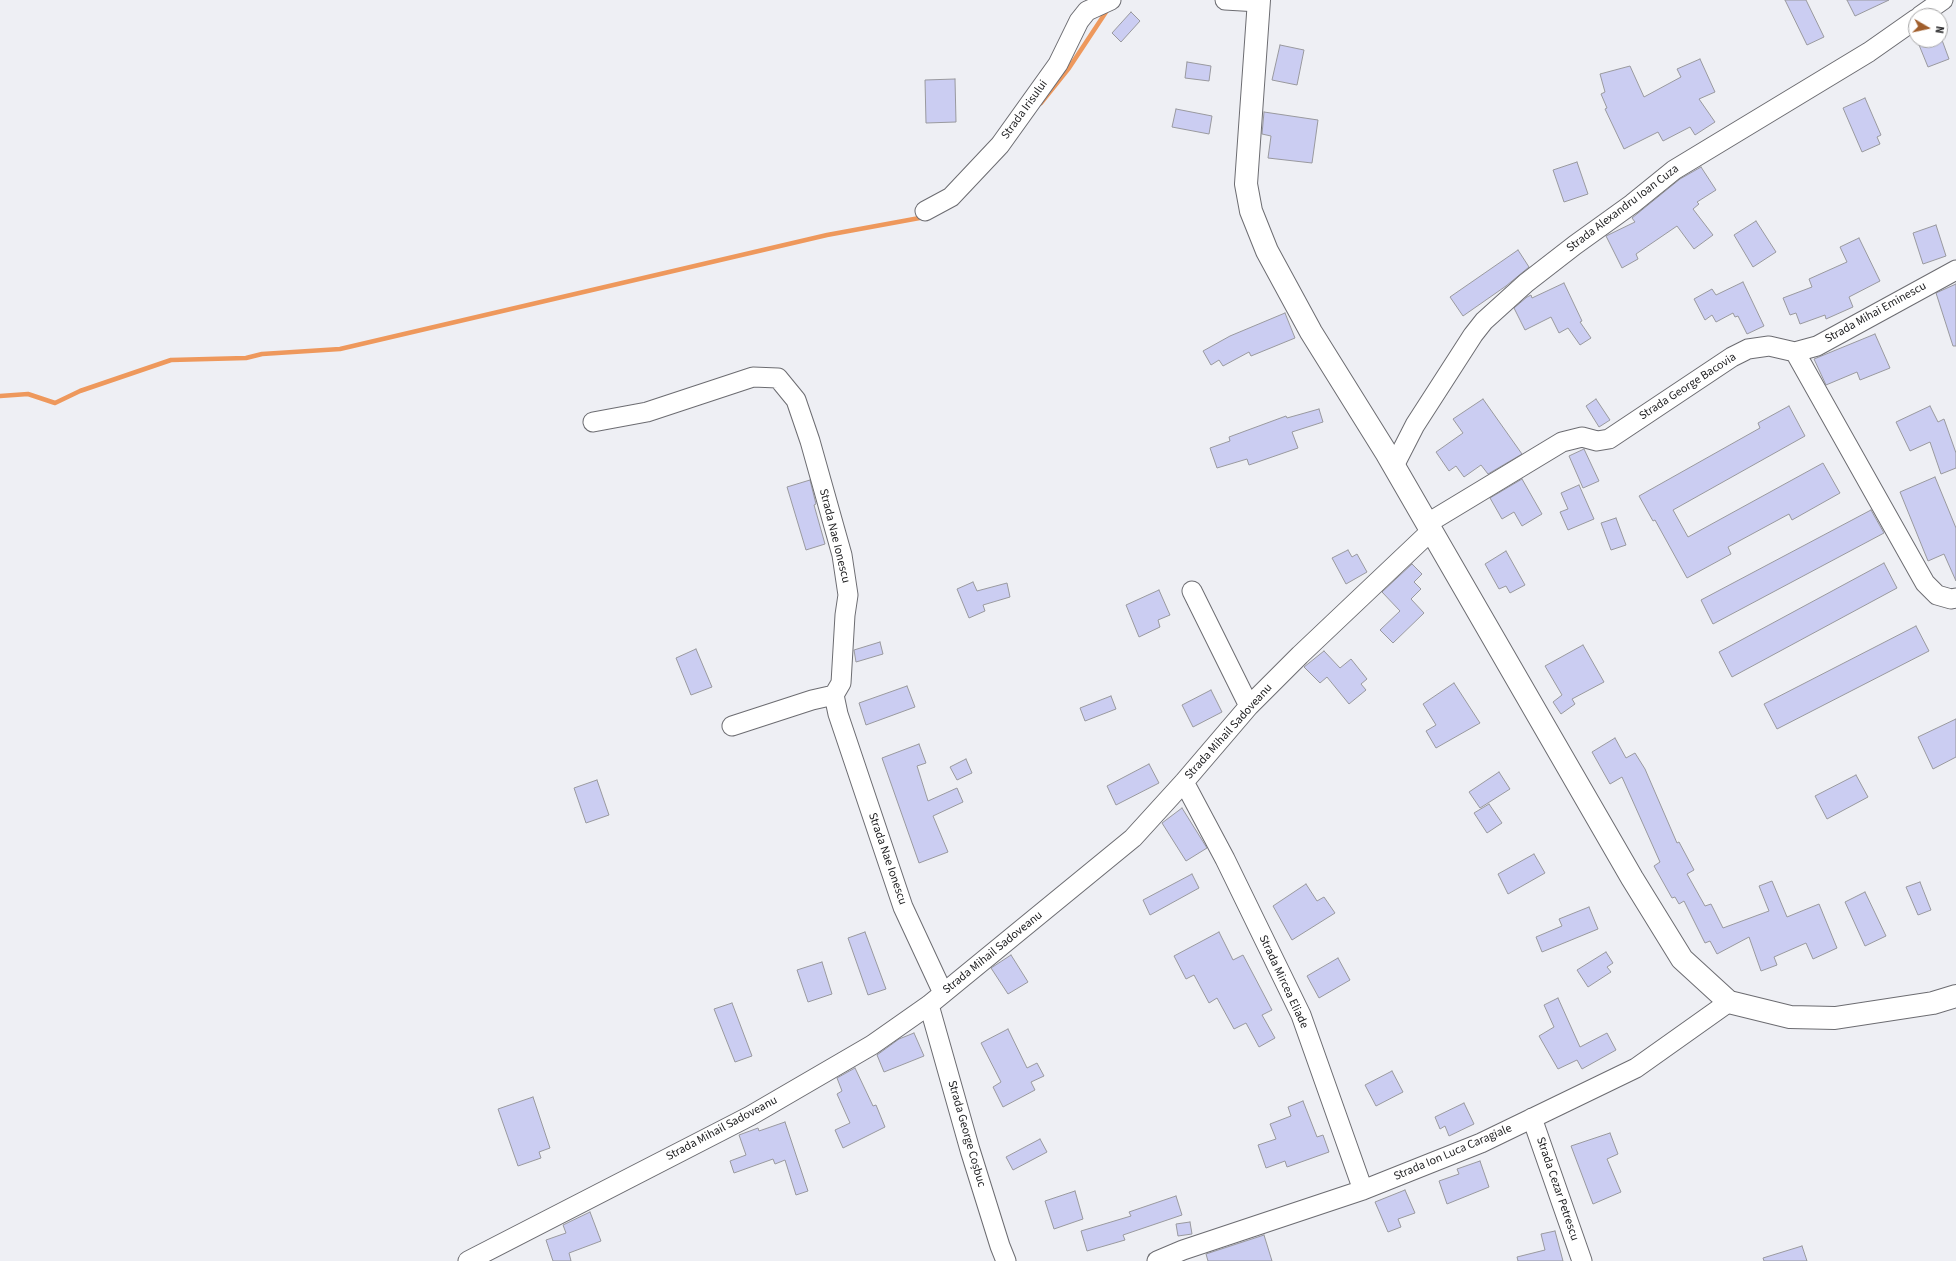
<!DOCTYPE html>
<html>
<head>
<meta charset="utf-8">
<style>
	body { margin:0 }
	#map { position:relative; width:1956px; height:1261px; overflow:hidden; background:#eeeff4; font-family:"Source Sans 3",sans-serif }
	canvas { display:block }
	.north { position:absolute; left:1908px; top:8px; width:40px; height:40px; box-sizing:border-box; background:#fff; border:1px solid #a7a7a8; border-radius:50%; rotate:99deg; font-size:11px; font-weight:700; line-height:16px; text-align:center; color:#232325 }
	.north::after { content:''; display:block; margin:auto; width:14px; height:18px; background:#a05e2c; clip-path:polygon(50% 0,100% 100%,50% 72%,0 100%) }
</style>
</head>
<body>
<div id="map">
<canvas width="1956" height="1261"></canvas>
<div class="north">N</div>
</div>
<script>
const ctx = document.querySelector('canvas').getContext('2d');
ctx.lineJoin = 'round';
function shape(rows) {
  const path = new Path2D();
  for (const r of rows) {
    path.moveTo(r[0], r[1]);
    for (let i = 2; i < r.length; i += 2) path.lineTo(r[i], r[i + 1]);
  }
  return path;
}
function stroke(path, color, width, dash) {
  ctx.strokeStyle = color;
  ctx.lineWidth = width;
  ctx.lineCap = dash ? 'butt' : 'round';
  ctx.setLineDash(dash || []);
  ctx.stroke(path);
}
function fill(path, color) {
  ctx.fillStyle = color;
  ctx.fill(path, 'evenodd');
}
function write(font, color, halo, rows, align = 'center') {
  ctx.font = font + ' "Source Sans 3",sans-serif';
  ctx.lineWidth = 3;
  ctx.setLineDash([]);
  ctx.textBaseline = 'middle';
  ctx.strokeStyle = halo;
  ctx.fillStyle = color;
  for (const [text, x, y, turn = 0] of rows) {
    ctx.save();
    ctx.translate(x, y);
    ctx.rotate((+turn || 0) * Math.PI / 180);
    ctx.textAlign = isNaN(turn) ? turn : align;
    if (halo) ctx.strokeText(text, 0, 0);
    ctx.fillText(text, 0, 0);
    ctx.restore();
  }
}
stroke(shape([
	[1041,103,1069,68,1106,12],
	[0,396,28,394,55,403,80,391,171,360,246,358,262,354,340,349,827,235,925,217]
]), '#ee985c', 4.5);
const building = shape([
	[1785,0,1806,0,1824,37,1807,45,1785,0],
	[1847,0,1889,0,1855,16,1847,0],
	[1131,12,1140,21,1121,42,1112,33,1131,12],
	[1917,40,1942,40,1949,59,1928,67,1917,40],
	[1280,45,1304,50,1297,85,1272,80,1280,45],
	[1700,59,1715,92,1699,99,1715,122,1695,135,1690,127,1663,141,1658,132,1624,149,1605,109,1607,108,1601,94,1605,92,1600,74,1630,66,1644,97,1681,77,1677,69,1700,59],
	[1187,62,1211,66,1209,81,1185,78,1187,62],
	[955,79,956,122,926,123,925,80,955,79],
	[1865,98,1881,135,1877,137,1880,144,1862,152,1843,108,1865,98],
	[1176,109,1212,116,1209,134,1172,127,1176,109],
	[1264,112,1318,120,1312,163,1268,158,1271,136,1262,134,1264,112],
	[1577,162,1588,194,1564,202,1553,170,1577,162],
	[1701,167,1716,190,1697,202,1699,204,1693,209,1713,235,1694,249,1677,226,1636,254,1638,259,1622,268,1606,236,1635,222,1632,218,1680,179,1701,167],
	[1756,221,1776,252,1753,267,1734,235,1756,221],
	[1936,225,1946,256,1923,264,1913,233,1936,225],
	[1859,238,1880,281,1849,297,1853,307,1826,319,1825,315,1800,324,1796,313,1790,315,1783,298,1812,287,1809,279,1847,262,1840,247,1859,238],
	[1518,250,1529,267,1506,286,1463,316,1450,297,1518,250],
	[1743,282,1764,326,1747,334,1738,316,1735,317,1733,313,1716,322,1712,315,1705,320,1694,299,1712,289,1716,295,1743,282],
	[1564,283,1582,321,1580,322,1591,338,1580,345,1568,328,1559,333,1551,317,1525,330,1514,308,1527,297,1531,295,1532,298,1564,283],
	[1956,284,1956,346,1953,346,1936,293,1956,284],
	[1285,313,1295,338,1251,356,1249,352,1223,366,1219,360,1211,365,1203,351,1230,336,1285,313],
	[1875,334,1890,368,1860,380,1857,372,1826,385,1814,359,1875,334],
	[1483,399,1522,454,1488,474,1481,465,1464,477,1456,466,1449,471,1436,452,1463,433,1453,419,1483,399],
	[1596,399,1610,420,1599,427,1586,406,1596,399],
	[1789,406,1805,436,1673,510,1688,537,1823,463,1840,493,1792,520,1789,514,1728,547,1731,554,1687,578,1655,520,1653,521,1639,496,1760,428,1758,423,1789,406],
	[1930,406,1938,422,1944,419,1956,453,1956,468,1941,474,1930,442,1910,451,1896,422,1930,406],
	[1319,409,1323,422,1292,432,1298,448,1249,465,1247,459,1217,468,1210,448,1230,441,1229,437,1286,416,1287,418,1319,409],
	[1584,449,1599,481,1583,488,1569,456,1584,449],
	[1935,477,1956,528,1956,581,1944,554,1928,561,1900,492,1935,477],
	[1522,479,1542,514,1522,526,1514,512,1502,519,1490,498,1522,479],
	[810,480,816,504,814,505,825,544,806,550,787,487,810,480],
	[1579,485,1594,519,1568,530,1560,512,1568,509,1561,493,1579,485],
	[1871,510,1884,533,1713,624,1701,600,1871,510],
	[1616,518,1626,545,1611,550,1601,523,1616,518],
	[1348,550,1352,557,1357,554,1367,572,1346,584,1332,558,1348,550],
	[1506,551,1525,585,1510,593,1506,586,1499,589,1485,564,1506,551],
	[1884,563,1897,588,1732,677,1719,652,1884,563],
	[1412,564,1422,574,1414,582,1421,589,1411,599,1424,613,1393,643,1380,630,1400,611,1382,592,1412,564],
	[973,582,977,591,1007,583,1010,597,983,605,985,611,969,618,957,589,973,582],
	[1159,590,1170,615,1158,620,1160,627,1139,637,1126,605,1159,590],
	[1916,626,1929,651,1777,729,1764,704,1916,626],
	[880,642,883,654,856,662,854,650,880,642],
	[1583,645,1604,682,1572,699,1575,704,1561,714,1553,702,1562,695,1545,666,1583,645],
	[696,649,712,687,691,695,676,658,696,649],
	[1324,651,1340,668,1351,659,1367,679,1361,684,1366,690,1349,704,1327,677,1320,683,1304,667,1324,651],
	[1454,683,1480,723,1436,748,1426,731,1436,725,1423,704,1454,683],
	[907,686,915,707,866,725,859,703,907,686],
	[1211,690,1222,712,1193,727,1182,705,1211,690],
	[1111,696,1116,709,1085,721,1080,708,1111,696],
	[1956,719,1956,757,1933,769,1918,737,1956,719],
	[1615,738,1626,758,1635,753,1645,769,1677,843,1679,842,1694,870,1687,874,1705,906,1711,904,1723,928,1769,911,1759,886,1772,881,1787,917,1819,904,1837,948,1813,959,1806,943,1774,957,1777,965,1761,971,1749,937,1717,954,1710,941,1705,943,1684,901,1679,904,1675,897,1672,898,1654,866,1660,862,1622,777,1610,784,1592,752,1615,738],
	[919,744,926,763,917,766,928,801,957,788,963,802,933,816,948,852,919,863,882,758,919,744],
	[966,759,972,773,957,780,950,767,966,759],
	[1149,764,1159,783,1116,805,1107,786,1149,764],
	[1499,772,1510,789,1480,808,1469,792,1499,772],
	[1856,775,1868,797,1827,819,1815,796,1856,775],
	[597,780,609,815,586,823,574,788,597,780],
	[1489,804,1502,823,1487,833,1474,813,1489,804],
	[1182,808,1207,848,1186,861,1162,823,1182,808],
	[1534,854,1545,873,1508,894,1498,874,1534,854],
	[1192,874,1199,888,1150,915,1143,900,1192,874],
	[1920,882,1931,910,1918,915,1906,887,1920,882],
	[1306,884,1317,901,1324,897,1335,913,1292,940,1273,906,1306,884],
	[1865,892,1886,936,1865,946,1845,902,1865,892],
	[1589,907,1598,929,1542,952,1536,937,1562,926,1559,919,1589,907],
	[865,932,886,989,868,995,848,938,865,932],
	[1219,932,1233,960,1243,955,1272,1010,1262,1015,1275,1038,1259,1047,1246,1023,1234,1029,1217,998,1209,1003,1194,975,1186,979,1174,956,1219,932],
	[1606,952,1613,963,1607,967,1611,972,1588,987,1577,970,1606,952],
	[1011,955,1028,982,1008,994,991,968,1011,955],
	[1338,958,1350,980,1319,998,1307,976,1338,958],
	[822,962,832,994,808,1002,797,970,822,962],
	[1558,998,1580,1047,1607,1033,1616,1050,1582,1069,1577,1060,1558,1069,1539,1036,1554,1027,1544,1005,1558,998],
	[732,1003,752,1056,735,1062,714,1009,732,1003],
	[1008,1029,1027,1068,1037,1063,1044,1076,1031,1082,1035,1090,1003,1107,993,1087,1001,1082,981,1043,1008,1029],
	[914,1033,924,1056,884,1072,877,1055,899,1039,914,1033],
	[855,1068,873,1106,876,1105,885,1127,843,1148,835,1130,850,1123,837,1094,842,1091,837,1078,855,1068],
	[1392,1071,1403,1092,1376,1106,1365,1085,1392,1071],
	[533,1097,550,1148,539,1152,541,1158,518,1166,498,1109,533,1097],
	[1303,1101,1317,1137,1323,1135,1329,1152,1287,1167,1285,1161,1266,1168,1258,1145,1276,1139,1270,1124,1291,1116,1288,1107,1303,1101],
	[1464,1103,1474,1124,1449,1136,1445,1126,1440,1129,1435,1117,1464,1103],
	[785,1122,808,1191,796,1195,785,1160,775,1164,773,1159,734,1173,730,1161,746,1155,739,1135,758,1128,759,1131,785,1122],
	[1610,1133,1618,1154,1607,1159,1621,1192,1593,1204,1571,1146,1610,1133],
	[1040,1139,1047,1152,1013,1170,1006,1157,1040,1139],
	[1480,1161,1489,1187,1447,1204,1439,1181,1459,1174,1457,1169,1480,1161],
	[1405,1190,1415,1213,1398,1219,1401,1227,1388,1232,1375,1202,1405,1190],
	[1075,1191,1083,1219,1054,1229,1045,1201,1075,1191],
	[1176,1196,1182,1215,1123,1235,1125,1240,1087,1251,1081,1231,1131,1216,1129,1212,1176,1196],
	[590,1212,601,1241,569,1253,571,1261,553,1261,546,1240,566,1233,563,1225,590,1212],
	[1190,1222,1192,1234,1178,1236,1176,1224,1190,1222],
	[1555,1231,1563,1261,1518,1261,1517,1257,1545,1250,1541,1234,1555,1231],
	[1264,1235,1272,1261,1208,1261,1206,1254,1264,1235],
	[1802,1246,1807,1261,1764,1261,1763,1258,1802,1246]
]);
fill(building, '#cbcdf2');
stroke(building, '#99999e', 1);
const minor = shape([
	[1225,0,1259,2],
	[1920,16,1943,0],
	[925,211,951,197,1000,145,1058,64,1079,21,1087,11,1111,0],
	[1795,352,1817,346,1956,270],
	[593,422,647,412,753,377,778,378,796,400,810,441,842,555,848,595,845,615,841,683,834,695,838,714,903,907,943,993],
	[1394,466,1415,425,1473,335,1484,321,1526,283,1575,245,1632,204,1674,170,1869,52,1916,19],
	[1428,523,1562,442,1582,437,1597,441,1609,439,1732,357,1748,349,1769,346,1795,352,1925,583,1937,595,1951,599,1956,598],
	[1192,591,1249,706],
	[732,726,812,700,834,695],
	[1184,782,1225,859,1301,1015,1363,1190],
	[929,1005,970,1150,1000,1246,1006,1261],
	[1532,1118,1582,1261],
	[468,1261,750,1116,872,1045,929,1005,1133,838,1184,782,1249,706,1300,655,1432,530],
	[1157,1261,1183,1250,1363,1190,1481,1143,1636,1068,1729,1002]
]);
const major = shape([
	[1259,0,1246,184,1251,211,1267,251,1311,332,1387,454,1632,878,1682,959,1729,1002,1790,1017,1835,1018,1933,1003,1956,996]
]);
stroke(minor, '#6c6c71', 21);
stroke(major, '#6c6c71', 24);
stroke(minor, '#fff', 19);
stroke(major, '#fff', 22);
write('12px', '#232325', '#fff', [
	["Strada Irisului",1025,110,-54],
	["Strada Alexandru Ioan Cuza",1623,209,-37],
	["Strada Mihai Eminescu",1876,313,-29],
	["Strada George Bacovia",1688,387,-33],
	["Strada Nae Ionescu",834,536,76],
	["Strada Mihail Sadoveanu",1229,732,-48],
	["Strada Nae Ionescu",887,859,71],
	["Strada Mihail Sadoveanu",993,953,-39],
	["Strada Mircea Eliade",1283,982,65],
	["Strada Mihail Sadoveanu",722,1129,-28],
	["Strada George Coșbuc",966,1134,74],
	["Strada Ion Luca Caragiale",1453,1153,-23],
	["Strada Cezar Petrescu",1557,1189,71]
]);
</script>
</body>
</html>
